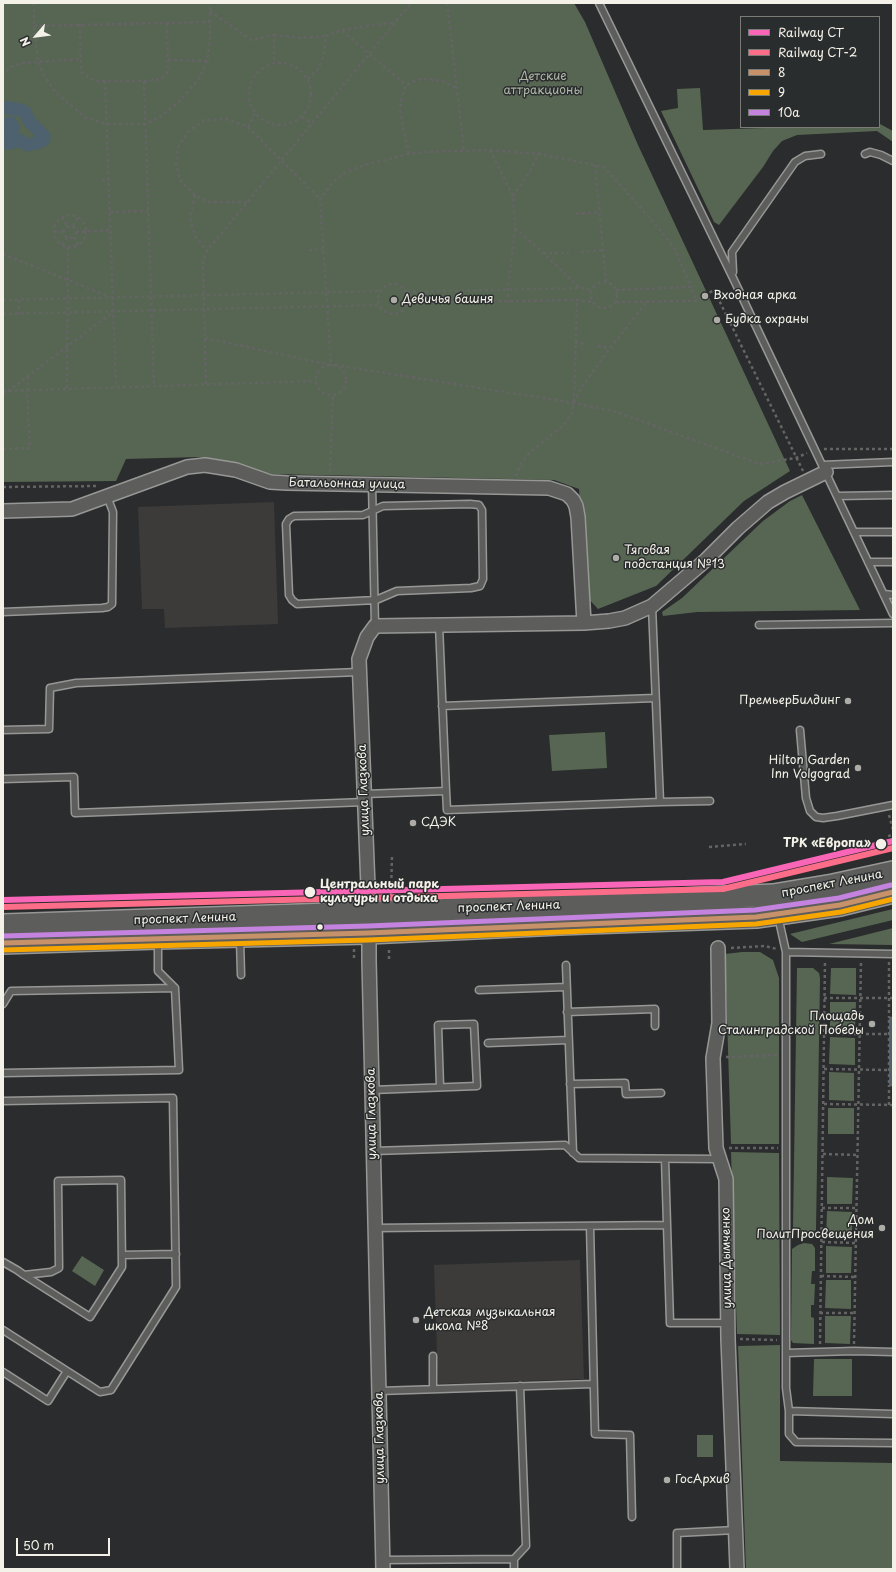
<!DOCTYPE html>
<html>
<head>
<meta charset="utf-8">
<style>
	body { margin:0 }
	#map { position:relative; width:896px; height:1572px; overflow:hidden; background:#2b2c2d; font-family:"Playpen Sans",sans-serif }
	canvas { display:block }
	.frame { position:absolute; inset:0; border:4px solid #f4f1e8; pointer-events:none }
	.legend { position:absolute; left:740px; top:16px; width:140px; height:112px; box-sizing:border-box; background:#2a2d2e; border:1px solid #7b7b78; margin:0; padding:5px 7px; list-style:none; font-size:12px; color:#f4f1e8 }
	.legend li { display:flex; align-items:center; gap:8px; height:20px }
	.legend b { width:20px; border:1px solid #7b7b78 }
	.north { position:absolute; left:16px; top:16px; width:40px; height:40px; -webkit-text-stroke:3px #2a2d2e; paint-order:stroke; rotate:242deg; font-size:11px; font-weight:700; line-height:16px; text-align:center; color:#f4f1e8 }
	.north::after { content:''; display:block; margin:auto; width:14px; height:18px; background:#f4f1e8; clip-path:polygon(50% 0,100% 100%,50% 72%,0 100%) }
	.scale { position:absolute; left:16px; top:1538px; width:94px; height:18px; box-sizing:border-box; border:2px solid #f4f1e8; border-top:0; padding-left:5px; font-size:12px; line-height:14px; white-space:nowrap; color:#f4f1e8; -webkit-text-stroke:3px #2a2d2e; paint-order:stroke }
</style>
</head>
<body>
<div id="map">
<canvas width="896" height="1572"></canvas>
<div class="frame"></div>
<ul class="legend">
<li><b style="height:5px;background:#fa66b7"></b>Railway СТ</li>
<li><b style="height:5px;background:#fb6d88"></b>Railway СТ-2</li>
<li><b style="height:5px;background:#c7916a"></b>8</li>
<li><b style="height:5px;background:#f7a600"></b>9</li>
<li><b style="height:5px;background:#c483df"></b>10а</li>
</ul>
<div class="north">N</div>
<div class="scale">50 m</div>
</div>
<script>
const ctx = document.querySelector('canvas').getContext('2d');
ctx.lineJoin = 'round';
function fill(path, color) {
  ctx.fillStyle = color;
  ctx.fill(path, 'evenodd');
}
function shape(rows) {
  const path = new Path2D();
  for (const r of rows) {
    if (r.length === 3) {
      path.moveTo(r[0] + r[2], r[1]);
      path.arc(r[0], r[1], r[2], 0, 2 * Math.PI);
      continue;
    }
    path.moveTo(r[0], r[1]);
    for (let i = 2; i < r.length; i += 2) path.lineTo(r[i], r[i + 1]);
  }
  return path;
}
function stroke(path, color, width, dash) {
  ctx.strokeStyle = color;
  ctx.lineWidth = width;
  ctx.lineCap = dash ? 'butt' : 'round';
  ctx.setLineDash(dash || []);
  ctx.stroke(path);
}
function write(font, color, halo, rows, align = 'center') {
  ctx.font = font + ' "Playpen Sans",sans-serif';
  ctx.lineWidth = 3;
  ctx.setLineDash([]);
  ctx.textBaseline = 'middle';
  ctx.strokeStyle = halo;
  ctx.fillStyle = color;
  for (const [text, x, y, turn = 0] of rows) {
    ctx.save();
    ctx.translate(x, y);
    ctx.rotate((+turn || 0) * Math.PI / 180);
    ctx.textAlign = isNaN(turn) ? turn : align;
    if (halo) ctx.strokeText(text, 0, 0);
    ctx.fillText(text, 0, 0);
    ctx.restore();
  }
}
fill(shape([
	[274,502,278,624,165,628,164,609,142,609,138,507],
	[580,1260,584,1379,438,1384,434,1265]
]), '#3d3b39');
fill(shape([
	[3,3,574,3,585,22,638,145,790,471,744,501,656,586,598,609,586,596,579,489,554,480,271,474,199,457,126,459,116,481,3,482],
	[700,88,703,130,794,127,879,127,880,124,893,131,893,142,877,131,797,135,782,141,773,151,763,167,719,225,714,222,661,111,678,108,677,89],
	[802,495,860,610,697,612,663,616,662,612,682,598,763,521,790,501],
	[605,732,607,768,552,771,549,735],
	[893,909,893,920,802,942,790,934],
	[893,928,893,945,829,944],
	[742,952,760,952,773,960,779,978,779,1144,731,1144,725,954],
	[797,968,813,968,819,973,820,978,816,1230,811,1234,804,1237,799,1235,793,1227],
	[831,968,856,968,856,995,830,994],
	[830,1002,856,1002,855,1029,830,1029],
	[830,1037,855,1038,855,1065,829,1064],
	[829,1072,854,1073,854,1101,829,1100],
	[828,1108,854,1108,854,1134,828,1134],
	[731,1152,779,1153,780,1335,737,1334],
	[827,1177,853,1178,852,1204,827,1204],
	[827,1211,852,1212,852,1238,826,1238],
	[804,1243,812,1244,815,1248,815,1271,812,1271,811,1284,815,1284,814,1305,811,1305,811,1317,814,1318,814,1344,793,1343,791,1340,792,1249,798,1245],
	[826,1246,852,1247,851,1273,826,1273],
	[82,1256,104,1270,95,1286,72,1271],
	[826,1280,851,1280,851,1309,825,1308],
	[825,1316,851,1316,850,1344,825,1343],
	[780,1345,780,1461,893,1463,893,1569,746,1569,738,1346],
	[814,1359,852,1359,852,1396,813,1396],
	[697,1435,713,1435,713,1457,697,1457]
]), '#576652');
fill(shape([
	[889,1018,893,1018,893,1085,889,1085]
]), '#4d616e');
stroke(shape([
	[3,107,20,110,25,112,29,121,44,136,44,139,40,142,27,145,19,140,10,143,6,143,5,140,12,132,13,127,11,123,3,124]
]), '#4d616e', 13);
const lane = shape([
	[599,3,733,278,893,614],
	[865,154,870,152,881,155,893,161],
	[733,272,732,252,795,162,805,156,821,154],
	[822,465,893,462],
	[372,484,375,626],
	[837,496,893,495],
	[470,504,479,505,482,510,483,579,480,586,471,588,397,591,376,600,297,604,292,600,289,595,286,524,289,519,294,516,363,515,383,506,470,504],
	[854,532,893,532],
	[868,562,893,562],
	[884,594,893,595],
	[3,612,102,608,108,607,112,604,113,512,107,496],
	[439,625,446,791],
	[759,625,893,623],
	[442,706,655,698],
	[3,730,49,729,50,688,76,683,359,672],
	[800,730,806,798,810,811,816,817,823,818,837,816,893,805],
	[3,779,74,777,75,813,365,802],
	[365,794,446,791,447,810,660,802,652,606],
	[660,802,710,801],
	[778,916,786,952,786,1388,789,1411,789,1434,796,1442,893,1443],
	[240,939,241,975],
	[786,952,893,954],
	[566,965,573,1153],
	[479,990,566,987],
	[3,1004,11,991,175,988],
	[567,1012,655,1009,655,1026],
	[488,1043,568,1040],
	[3,1073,179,1070,175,988,158,971,158,941],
	[570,1084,625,1083,626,1094,661,1093],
	[372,1090,477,1086,474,1024,438,1025,440,1087],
	[3,1101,173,1098,176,1287,111,1390,100,1392,67,1371],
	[373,1151,565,1145,579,1158,719,1159],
	[665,1159,670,1323,728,1323],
	[590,1226,595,1434,630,1435,632,1517],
	[375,1228,667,1225],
	[122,1255,176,1254],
	[3,1262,17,1270,24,1275,90,1317,122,1267,121,1180,58,1181,59,1268,51,1272,24,1275],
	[3,1330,67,1371,48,1401,3,1372],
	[786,1353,854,1351,893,1352],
	[433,1356,433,1389],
	[379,1391,593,1384],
	[789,1411,893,1414],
	[514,1559,514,1569],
	[382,1560,514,1559,526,1546,520,1386],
	[677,1569,677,1533,736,1530]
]);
const street = shape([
	[3,511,72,509,187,467,205,465,236,470,270,482,287,483,549,488,567,494,573,500,576,506,578,517,584,623],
	[718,948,719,1023,713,1058,716,1148,726,1179,728,1339,737,1569],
	[383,1569,369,960,369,912,359,659,367,637,375,626,584,623,609,621,625,618,652,606,706,560,738,528,768,502,785,492,826,472]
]);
const primary = shape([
	[3,925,389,912,773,895,833,885,893,872],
	[3,943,158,938,368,933,560,924,756,917,840,905,893,892]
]);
stroke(lane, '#979796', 9);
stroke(street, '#979796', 16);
stroke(primary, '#979796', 24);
stroke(shape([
	[34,3,34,26,38,61,45,77,56,93,86,118,107,124,145,124,160,117,181,100,197,81,203,71,207,61,210,42,210,3],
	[447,3,464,151],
	[210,11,251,40,274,35,274,62],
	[80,24,81,72,94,81,144,81,161,79,168,72,167,23],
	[34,26,210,22],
	[342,30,396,22],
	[274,35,300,38,326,36],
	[168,60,207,61],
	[280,94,31],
	[3,76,9,68,21,63,81,59],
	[308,79,318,69,324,55,326,36,341,30,406,85],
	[105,81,116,387],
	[144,81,154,386],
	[302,117,312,123],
	[248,127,255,113],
	[490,150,513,196,515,228,508,289,508,301],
	[409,154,400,112,402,96,406,85,417,80,428,79,442,81,456,88],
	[595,165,606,282],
	[102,180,109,181],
	[195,195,190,218,195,236,207,251],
	[513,196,528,174,539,154],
	[247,202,208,202,195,195,180,180,176,163,178,147,189,131,204,120,227,119,248,127,320,199],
	[110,212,148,211],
	[576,214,599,212],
	[70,231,16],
	[62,217,67,226],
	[70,232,6],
	[73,226,78,217],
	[515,228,543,253,580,288],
	[54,231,64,232],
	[76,232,111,230],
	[74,237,78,245],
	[62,245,67,237],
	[309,250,323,249],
	[581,252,603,250],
	[543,253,569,253],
	[3,254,110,297],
	[604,295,13],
	[393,299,15],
	[616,290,691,287,696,301],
	[407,292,580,288,592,290],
	[3,300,380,291],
	[19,300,19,314],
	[616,302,696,301,714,290,803,471],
	[408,303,577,300,593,302],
	[3,314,379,305],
	[205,338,331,365,320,199,332,183,344,173,365,165,409,154,425,152,489,150,539,154,604,167,657,226,675,249,691,287],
	[575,342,585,344],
	[598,346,610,348],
	[335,365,574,403,616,412,760,464,796,458,807,453],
	[331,380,15],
	[206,384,203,260,207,251,411,3],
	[67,388,68,247],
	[3,391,316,381],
	[3,395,113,312],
	[574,402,577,300],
	[3,449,30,448,27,389,28,376],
	[824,449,893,449],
	[330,472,333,394],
	[516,476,522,462,530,452,564,425,571,414,574,403,581,388,610,348,647,302],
	[3,487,98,486],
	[889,815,893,830],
	[888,836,893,835],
	[709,847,746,844],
	[391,896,392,855],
	[354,898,354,885],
	[731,948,765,946,777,949],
	[354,949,354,961],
	[389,959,389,947],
	[889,962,889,1018],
	[824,998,893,998],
	[893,1018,889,1018,889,1085,893,1085],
	[824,1034,889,1034],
	[726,1057,779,1055],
	[824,1069,889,1070],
	[824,1104,893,1105],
	[889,1105,889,1085],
	[729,1148,778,1148],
	[823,1154,858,1155],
	[822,1208,857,1208],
	[822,1242,856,1243],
	[821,1276,855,1277],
	[820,1313,855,1313],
	[740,1339,777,1340],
	[820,1344,825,961],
	[854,1344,861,961]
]), '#646464', 2.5, [3, 3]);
stroke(lane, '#5d5d5c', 6);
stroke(street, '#5d5d5c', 13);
stroke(primary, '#5d5d5c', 21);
stroke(shape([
	[3,943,368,933,756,917,840,905,893,892]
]), '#c7916a', 5);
stroke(shape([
	[3,950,368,940,756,924,841,912,893,899]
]), '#f7a600', 5);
stroke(shape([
	[3,936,368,926,755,910,839,898,891,885]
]), '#c483df', 5);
stroke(shape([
	[3,900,723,882,893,841]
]), '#fa66b7', 6);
stroke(shape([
	[3,907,723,889,893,848]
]), '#fb6d88', 6);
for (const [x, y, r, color] of [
	[705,296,4,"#aeaca7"],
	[394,300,4,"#aeaca7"],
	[717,320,4,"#aeaca7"],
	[616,558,4,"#aeaca7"],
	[848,701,4,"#aeaca7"],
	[858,768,4,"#aeaca7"],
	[413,823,4,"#aeaca7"],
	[881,844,6,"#f4f1e8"],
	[310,892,6,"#f4f1e8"],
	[320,927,3.5,"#f4f1e8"],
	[872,1024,4,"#aeaca7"],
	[882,1228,4,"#aeaca7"],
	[416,1320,4,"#aeaca7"],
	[667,1480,4,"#aeaca7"]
]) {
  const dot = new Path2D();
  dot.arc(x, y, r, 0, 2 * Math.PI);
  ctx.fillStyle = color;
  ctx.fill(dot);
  stroke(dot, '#2a2d2e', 1.5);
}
write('12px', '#b0b6a7', '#2a2d2e', [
	["Детские",543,77],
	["аттракционы",543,91]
]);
write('12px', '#f4f1e8', '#2a2d2e', [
	["Входная арка",713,296],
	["Девичья башня",402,300],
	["Будка охраны",725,320],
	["Тяговая",624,551],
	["подстанция №13",624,565],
	["ПремьерБилдинг",840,701,"right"],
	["Hilton Garden",850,761,"right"],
	["Inn Volgograd",850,775,"right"],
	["СДЭК",421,823],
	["Площадь",864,1017,"right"],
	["Сталинградской Победы",864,1031,"right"],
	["Дом",874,1221,"right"],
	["ПолитПросвещения",874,1235,"right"],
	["Детская музыкальная",424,1313],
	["школа №8",424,1327],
	["ГосАрхив",675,1480]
], 'left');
write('12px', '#f4f1e8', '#2a2d2e', [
	["Батальонная улица",347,484,1],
	["улица Глазкова",364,790,-92],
	["проспект Ленина",832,884,-11],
	["проспект Ленина",509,907,-2],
	["проспект Ленина",185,919,-2],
	["улица Глазкова",372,1114,-91],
	["улица Дымченко",727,1258,-91],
	["улица Глазкова",380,1438,-91]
]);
write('bold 12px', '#f4f1e8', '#2a2d2e', [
	["ТРК «Европа»",871,844],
	["Центральный парк",320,885,"left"],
	["культуры и отдыха",320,899,"left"]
], 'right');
</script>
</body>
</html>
